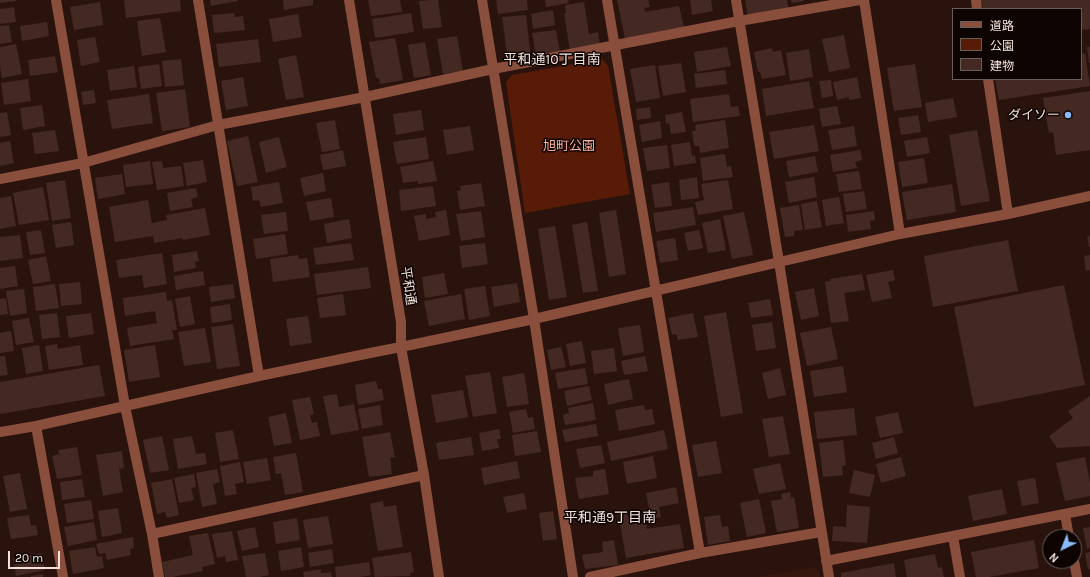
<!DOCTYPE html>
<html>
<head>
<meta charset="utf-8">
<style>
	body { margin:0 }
	#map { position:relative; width:1090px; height:577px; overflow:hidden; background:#2b130d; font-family:Karla,"Noto Sans JP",sans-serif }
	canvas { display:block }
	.legend { position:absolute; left:952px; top:8px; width:130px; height:72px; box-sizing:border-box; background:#0d0402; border:1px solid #695d5a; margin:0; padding:5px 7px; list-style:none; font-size:12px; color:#f4e3dd }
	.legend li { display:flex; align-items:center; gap:8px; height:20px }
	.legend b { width:20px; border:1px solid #695d5a }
	.north { position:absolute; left:1042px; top:529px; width:40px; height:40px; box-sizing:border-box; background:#0d0402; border:1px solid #695d5a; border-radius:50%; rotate:223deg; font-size:11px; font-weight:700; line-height:16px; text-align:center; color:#f4e3dd }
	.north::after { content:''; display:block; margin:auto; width:14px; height:18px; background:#88bafc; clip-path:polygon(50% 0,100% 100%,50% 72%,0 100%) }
	.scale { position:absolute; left:8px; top:551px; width:52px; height:18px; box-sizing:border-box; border:2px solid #f4e3dd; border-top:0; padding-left:5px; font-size:12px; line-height:14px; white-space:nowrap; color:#f4e3dd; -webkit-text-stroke:3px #0d0402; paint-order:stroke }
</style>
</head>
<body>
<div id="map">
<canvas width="1090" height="577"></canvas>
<ul class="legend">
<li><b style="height:5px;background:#8a4e3d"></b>道路</li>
<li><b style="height:11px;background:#581b08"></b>公園</li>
<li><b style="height:11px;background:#442922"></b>建物</li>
</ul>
<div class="north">N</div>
<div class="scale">20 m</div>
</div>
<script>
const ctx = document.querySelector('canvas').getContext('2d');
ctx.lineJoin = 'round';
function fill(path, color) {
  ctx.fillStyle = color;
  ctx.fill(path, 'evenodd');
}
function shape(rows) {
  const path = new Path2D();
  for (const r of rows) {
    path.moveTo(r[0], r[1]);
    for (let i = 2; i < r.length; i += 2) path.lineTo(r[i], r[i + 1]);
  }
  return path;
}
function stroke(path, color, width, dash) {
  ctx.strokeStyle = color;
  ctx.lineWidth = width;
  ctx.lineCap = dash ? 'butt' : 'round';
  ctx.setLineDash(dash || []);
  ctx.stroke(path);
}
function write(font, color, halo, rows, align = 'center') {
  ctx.font = font + ' Karla,"Noto Sans JP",sans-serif';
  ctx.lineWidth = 3;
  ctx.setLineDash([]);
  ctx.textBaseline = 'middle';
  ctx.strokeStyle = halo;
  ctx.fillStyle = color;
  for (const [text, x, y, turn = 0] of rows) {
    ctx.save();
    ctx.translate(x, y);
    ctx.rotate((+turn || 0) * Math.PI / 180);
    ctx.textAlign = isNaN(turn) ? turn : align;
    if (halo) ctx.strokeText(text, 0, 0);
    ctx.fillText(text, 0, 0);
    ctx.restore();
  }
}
fill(shape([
	[813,567,819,571,820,577,757,577]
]), '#35170e');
fill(shape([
	[602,59,608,66,630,194,525,213,506,82,512,75]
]), '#581b08');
fill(shape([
	[0,0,16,0,16,1,0,3],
	[124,0,180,0,181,11,126,18],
	[210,0,238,0,238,1,211,6],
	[283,0,313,0,313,5,284,10],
	[368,0,400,0,402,12,371,16],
	[430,0,438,0,442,27,423,29,419,1],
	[496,0,527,0,528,10,498,14],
	[545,0,568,0,569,3,546,7],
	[617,0,648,0,650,7,644,8,645,12,679,6,684,27,625,39],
	[690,0,711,0,713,11,692,15],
	[745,0,787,0,789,11,748,17],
	[791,0,803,0,804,1,792,3],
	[981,0,1090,0,1090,29,1081,30,1081,9,983,9],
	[100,2,103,25,74,30,70,7],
	[584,2,589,34,598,32,600,46,570,51,564,13,566,13,565,5],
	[14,7,16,22,0,24,0,9],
	[553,10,555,25,533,29,531,14],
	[234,13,235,17,243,16,245,30,214,33,212,15],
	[411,13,414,32,375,38,372,19],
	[298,14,302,37,273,42,269,19],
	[526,15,531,58,508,61,502,17],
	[160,18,166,52,142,56,137,21],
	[47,22,49,36,22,41,20,26],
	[9,25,12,42,0,44,0,26],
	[556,30,560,53,536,56,532,33],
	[844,35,850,68,829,72,822,39],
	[457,36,463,71,443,74,437,39],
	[95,37,100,62,81,66,77,40],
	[395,38,403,80,380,84,379,78,376,78,369,42],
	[258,39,261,62,219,67,216,44],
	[425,42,431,75,414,78,408,45],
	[16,44,22,74,2,78,0,66,0,47],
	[727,47,731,66,697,72,694,52],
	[1087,47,1090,47,1090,63,1089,63],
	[772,48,773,52,781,50,786,75,762,79,760,72,758,72,754,52],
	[809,49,813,77,790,81,786,53],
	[1085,53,1090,86,999,100,995,79,1081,79,1081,54],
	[296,55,304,97,286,100,278,59],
	[55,56,58,72,30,76,28,60],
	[181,59,184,85,165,87,162,61],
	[681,63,686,92,663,96,658,66],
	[159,64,162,86,141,89,138,67],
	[915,64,922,107,894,111,887,68],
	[655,65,660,98,636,102,630,69],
	[134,66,137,87,110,91,107,70],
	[725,70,727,84,696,88,694,74],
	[243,77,248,106,226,110,221,81],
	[857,77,861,98,849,100,849,97,837,100,833,82],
	[28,79,31,101,4,105,1,83],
	[831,80,833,96,822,98,819,81],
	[809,81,814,108,766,116,762,89],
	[185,89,190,127,162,131,156,93],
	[94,90,96,103,83,105,81,92],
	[1090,91,1090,150,1056,155,1053,132,1049,133,1043,98],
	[149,94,153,123,112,129,107,100],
	[729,94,731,107,738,106,740,116,693,122,690,99],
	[953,98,957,117,928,122,925,103],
	[42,105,45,126,23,130,20,108],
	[837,106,841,124,822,127,819,109],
	[650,107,651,118,637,120,636,109],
	[421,110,424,130,396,135,393,114],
	[7,112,11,135,0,137,0,113],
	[682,112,686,132,671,134,669,123,666,124,665,115],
	[918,115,921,132,901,135,898,118],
	[335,120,340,149,322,152,316,123],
	[725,120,729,148,700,153,699,146,694,146,692,131,696,131,695,125],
	[660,121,662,138,642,142,639,125],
	[814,125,819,151,774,159,769,132],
	[470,126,474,150,447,155,443,130],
	[854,126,857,146,832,150,828,130],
	[55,130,59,151,35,154,32,133],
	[977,130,990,201,961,206,949,135],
	[248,136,258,182,237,186,227,141],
	[279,137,287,167,266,173,259,142],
	[426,137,429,159,397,164,393,142],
	[927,137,930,153,907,157,904,141],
	[10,141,14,163,0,166,0,143],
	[690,142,692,156,695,155,696,163,674,166,671,145],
	[667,145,670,168,647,171,643,148],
	[343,150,346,166,323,170,320,155],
	[860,150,862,160,855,162,857,168,833,172,830,155],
	[725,154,727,167,731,166,733,177,703,181,700,158],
	[815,156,818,172,789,177,786,161],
	[924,158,928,183,902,187,898,162],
	[203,160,207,182,187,186,183,163],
	[150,161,153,184,126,187,123,165],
	[162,161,163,168,181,166,184,186,157,190,152,162],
	[433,161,437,181,418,184,418,181,403,183,400,167],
	[859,171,862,189,839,192,836,174],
	[323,173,326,191,304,196,300,178],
	[122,174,125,194,98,199,95,178],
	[697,177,699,198,681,200,679,180],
	[814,177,817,197,789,203,785,182],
	[65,180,71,218,52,221,46,183],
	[728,180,733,209,698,215,695,202,704,200,701,184],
	[279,182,283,203,261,207,259,200,253,201,251,187],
	[669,182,672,206,655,208,651,185],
	[481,183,485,206,460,210,457,191,461,190,460,186],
	[952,184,956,212,907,220,902,192],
	[433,186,436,206,401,211,399,190],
	[43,187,49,220,19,225,13,193],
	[196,188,198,197,191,199,193,207,170,211,167,193],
	[864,191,867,209,846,212,843,194],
	[11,196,16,226,0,229,0,198],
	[839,197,844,223,826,226,822,200],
	[331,198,334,217,310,221,306,202],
	[148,200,152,223,167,220,166,215,205,208,210,235,183,240,182,238,154,243,153,236,115,242,109,207],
	[817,201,822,227,805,230,801,204],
	[799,205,803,230,794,231,794,236,785,237,780,208],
	[693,207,696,225,656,232,653,213],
	[446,210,450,235,419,241,414,216,426,214,426,219,436,217,435,212],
	[616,210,626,274,609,277,599,213],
	[481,211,485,237,461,241,456,214],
	[874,211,875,220,870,221,871,229,848,232,846,215],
	[286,212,288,231,264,234,261,215],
	[744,212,753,255,732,259,723,216],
	[349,219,352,238,327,243,324,224],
	[720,219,726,250,708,253,702,223],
	[71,222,74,245,56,248,52,225],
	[587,222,598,291,583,293,572,225],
	[555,226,567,297,549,300,538,229],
	[41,230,45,253,30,255,26,232],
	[699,230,703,248,688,251,684,233],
	[285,234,288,254,256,259,253,239],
	[20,235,23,258,0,261,0,237],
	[1090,236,1090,247,1089,247,1087,237],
	[675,238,678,260,660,263,656,241],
	[1008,240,1018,291,933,307,924,256],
	[351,243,354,260,316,265,313,248],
	[485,243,488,264,462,268,459,246],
	[197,251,199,261,195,262,196,268,174,272,172,255],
	[162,253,167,284,144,288,142,275,119,278,116,260],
	[298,255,299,259,307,258,310,277,273,282,270,259],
	[1090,255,1090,270,1086,271,1084,256],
	[46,256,51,281,33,284,28,260],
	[15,266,18,286,0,289,0,268],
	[368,267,371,288,317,295,314,274],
	[893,270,895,280,888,282,892,298,872,302,866,275],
	[203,271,205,285,176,290,174,276],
	[444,273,448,294,425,298,422,277],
	[862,274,865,290,844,293,849,321,831,323,825,282,830,281,830,279],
	[80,282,82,304,61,306,59,284],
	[517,283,520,302,494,307,491,287],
	[55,284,59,308,36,311,33,287],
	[233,284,235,298,211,302,209,287],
	[1064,285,1085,385,974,407,954,307],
	[485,286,490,316,469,320,464,289],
	[814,288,819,316,801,320,795,292],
	[24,289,27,313,10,316,6,291],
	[166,292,167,301,172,300,177,330,172,330,174,339,130,346,127,328,157,323,155,311,125,316,123,298],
	[343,294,346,315,320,318,317,298],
	[461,294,465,319,429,326,424,301],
	[190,296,195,324,180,327,175,299],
	[6,298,8,314,0,315,0,299],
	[770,299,773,315,751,318,748,303],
	[230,304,232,320,212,323,210,307],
	[726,312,743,413,721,417,704,316],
	[57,313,60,337,42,339,39,315],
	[91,313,94,334,69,338,66,316],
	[693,313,698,337,678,340,676,334,672,335,668,318],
	[308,316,312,343,290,346,286,319],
	[29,318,34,342,16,345,12,321],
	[772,322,776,348,756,351,752,325],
	[233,324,240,366,217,369,211,327],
	[640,325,644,352,623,356,618,328],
	[831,327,838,359,807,366,800,333],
	[205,328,211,362,184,366,178,332],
	[11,331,14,351,0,353,0,333],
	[582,341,586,363,570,366,566,344],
	[57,344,58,349,80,345,83,365,49,370,45,346],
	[39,345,43,371,26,374,22,348],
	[155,345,160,377,129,382,124,350],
	[561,347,566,367,551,370,547,350],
	[614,348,617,371,594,374,591,351],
	[0,356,5,356,8,375,0,376],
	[645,356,648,371,624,375,621,361],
	[99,365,105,396,0,414,0,382],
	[843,366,847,392,814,397,810,371],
	[585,368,588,384,558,389,555,373],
	[780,368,786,395,768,399,762,373],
	[490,372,497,413,473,417,465,376],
	[524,373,529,404,507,407,502,377],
	[629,379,633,399,608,405,604,384],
	[376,381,378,389,382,389,384,400,358,405,355,385],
	[589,386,592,400,567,406,564,391],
	[463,390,468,417,436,423,431,395],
	[337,394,339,407,354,404,359,430,331,435,323,396],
	[1090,396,1090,446,1057,448,1049,436,1073,418,1068,411],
	[310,397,314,414,310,415,312,423,317,422,320,436,300,440,292,400],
	[593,403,596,420,565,425,563,415,569,413,568,408],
	[380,405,383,425,362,429,358,409],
	[644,405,645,410,652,409,655,424,619,431,615,410],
	[854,408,857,435,817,439,814,412],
	[526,409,528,418,533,417,535,429,513,433,509,412],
	[898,412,903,433,880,438,875,417],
	[286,413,292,443,274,446,268,417],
	[783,416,790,454,769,457,762,419],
	[596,424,598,436,565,442,562,430],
	[499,429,501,439,497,439,499,448,482,451,479,433],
	[233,430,239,459,220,462,215,433],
	[664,430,668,449,611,461,607,442],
	[537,431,541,452,515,456,512,435],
	[390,432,395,457,390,458,392,474,369,477,362,437],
	[162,436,169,470,150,473,143,440],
	[192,436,196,454,205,453,207,464,178,469,173,439],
	[471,437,474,455,439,460,436,443],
	[894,437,898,453,876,459,872,443],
	[843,440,846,465,842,466,843,475,823,477,819,443],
	[716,441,722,473,698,477,692,445],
	[601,445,605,463,580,468,576,449],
	[77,447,82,475,57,479,52,456,59,454,58,450],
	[122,451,124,468,119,469,123,492,103,496,96,455],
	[296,453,303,492,285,495,281,473,276,474,273,457],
	[653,456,657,478,627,484,623,462],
	[901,457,906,476,881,483,876,464],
	[1085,457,1090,482,1090,496,1065,501,1056,463],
	[267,458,271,480,247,484,243,462],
	[517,461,520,478,484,485,481,468],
	[240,462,244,482,235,484,237,494,225,496,220,466],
	[780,463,786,489,759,494,753,469],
	[217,469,220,482,213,484,217,504,202,507,196,473],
	[605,469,609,494,579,499,575,478,593,476,593,471],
	[854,470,875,475,870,497,849,493],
	[20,473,27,509,10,512,3,476],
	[194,474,196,487,191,488,194,500,179,503,174,478],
	[1035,478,1039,503,1022,506,1017,481],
	[82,479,85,497,62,500,60,482],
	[172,479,179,515,167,518,165,512,157,514,151,483],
	[676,487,679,503,659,507,661,517,651,519,646,493],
	[1002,489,1007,514,973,521,968,496],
	[790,492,791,498,794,497,799,528,777,532,771,501,782,499,781,494],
	[524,493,527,509,507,513,503,497],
	[759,499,766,533,747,537,740,503],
	[91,500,94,519,67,523,64,504],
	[383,501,384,507,396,505,403,547,378,551,370,504],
	[847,505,870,507,867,543,832,541,833,526,846,527],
	[118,508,122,533,102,537,98,511],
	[553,511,557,539,543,541,539,513],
	[627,511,628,518,636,517,637,524,646,523,647,529,680,524,684,548,626,558,618,512],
	[29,515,31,526,36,525,38,535,11,539,7,518],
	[720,515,722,527,728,526,730,541,708,545,704,517],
	[328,516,333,544,308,548,303,520],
	[297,518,300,540,276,544,273,522],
	[94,522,97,540,68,546,64,527],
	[255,527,259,547,242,551,237,531],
	[1090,527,1090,548,1087,549,1083,528],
	[232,531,238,560,226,562,225,556,217,558,212,534],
	[208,533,215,564,202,567,203,571,173,577,165,577,162,562,193,555,189,536],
	[133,537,134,548,130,549,131,555,107,560,105,553,99,554,96,544],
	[614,540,618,565,585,569,582,555,603,552,602,542],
	[1034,540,1039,568,989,577,976,577,971,552],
	[95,547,97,557,102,556,104,568,73,574,69,551],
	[301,547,304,567,281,571,278,551],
	[332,549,334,563,310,567,308,553],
	[411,552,414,572,410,573,410,576,375,577,372,558],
	[1090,552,1090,569,1088,569,1085,553],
	[42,553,45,570,16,576,13,558],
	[265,553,269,575,259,577,246,577,242,556],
	[935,554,938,568,942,567,944,577,907,577,904,560],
	[369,562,371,575,360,577,336,577,335,567],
	[894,563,896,577,841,577,841,573],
	[321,569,321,573,331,572,332,577,304,577,303,572],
	[43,574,43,577,31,577,31,576]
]), '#442922');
stroke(shape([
	[56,0,125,406,152,534,159,577],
	[198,0,259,376],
	[482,0,534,319,573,577],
	[607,0,700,553],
	[736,0,779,262,829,577],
	[864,0,900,234],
	[976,0,977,9],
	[988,79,1008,214],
	[0,179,83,163,218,125,365,97,493,69,739,21,860,0],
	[36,426,63,577],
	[0,432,36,426,259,376,375,352,401,347,534,319,900,234,1008,214,1090,196],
	[1065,514,1069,537],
	[152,534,424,475],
	[953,536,960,577],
	[826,561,1090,509],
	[1074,561,1077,577],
	[590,577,700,553,821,532]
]), '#8a4e3d', 10);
stroke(shape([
	[349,0,401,322,401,347,424,475,439,577]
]), '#8a4e3d', 10);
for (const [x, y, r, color] of [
	[1068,115,4,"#88bafc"]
]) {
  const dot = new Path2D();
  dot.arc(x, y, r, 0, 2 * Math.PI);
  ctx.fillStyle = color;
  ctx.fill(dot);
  stroke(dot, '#0d0402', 1.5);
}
write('13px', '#f4e3dd', '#0d0402', [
	["ダイソー",1060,115]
], 'right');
write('13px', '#fdb19b', '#0d0402', [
	["旭町公園",569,146]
]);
write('13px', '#f4e3dd', '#0d0402', [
	["平和通",408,286,81]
]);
write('14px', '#f4e3dd', '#0d0402', [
	["平和通10丁目南",552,60],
	["平和通9丁目南",610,518]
]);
</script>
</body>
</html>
